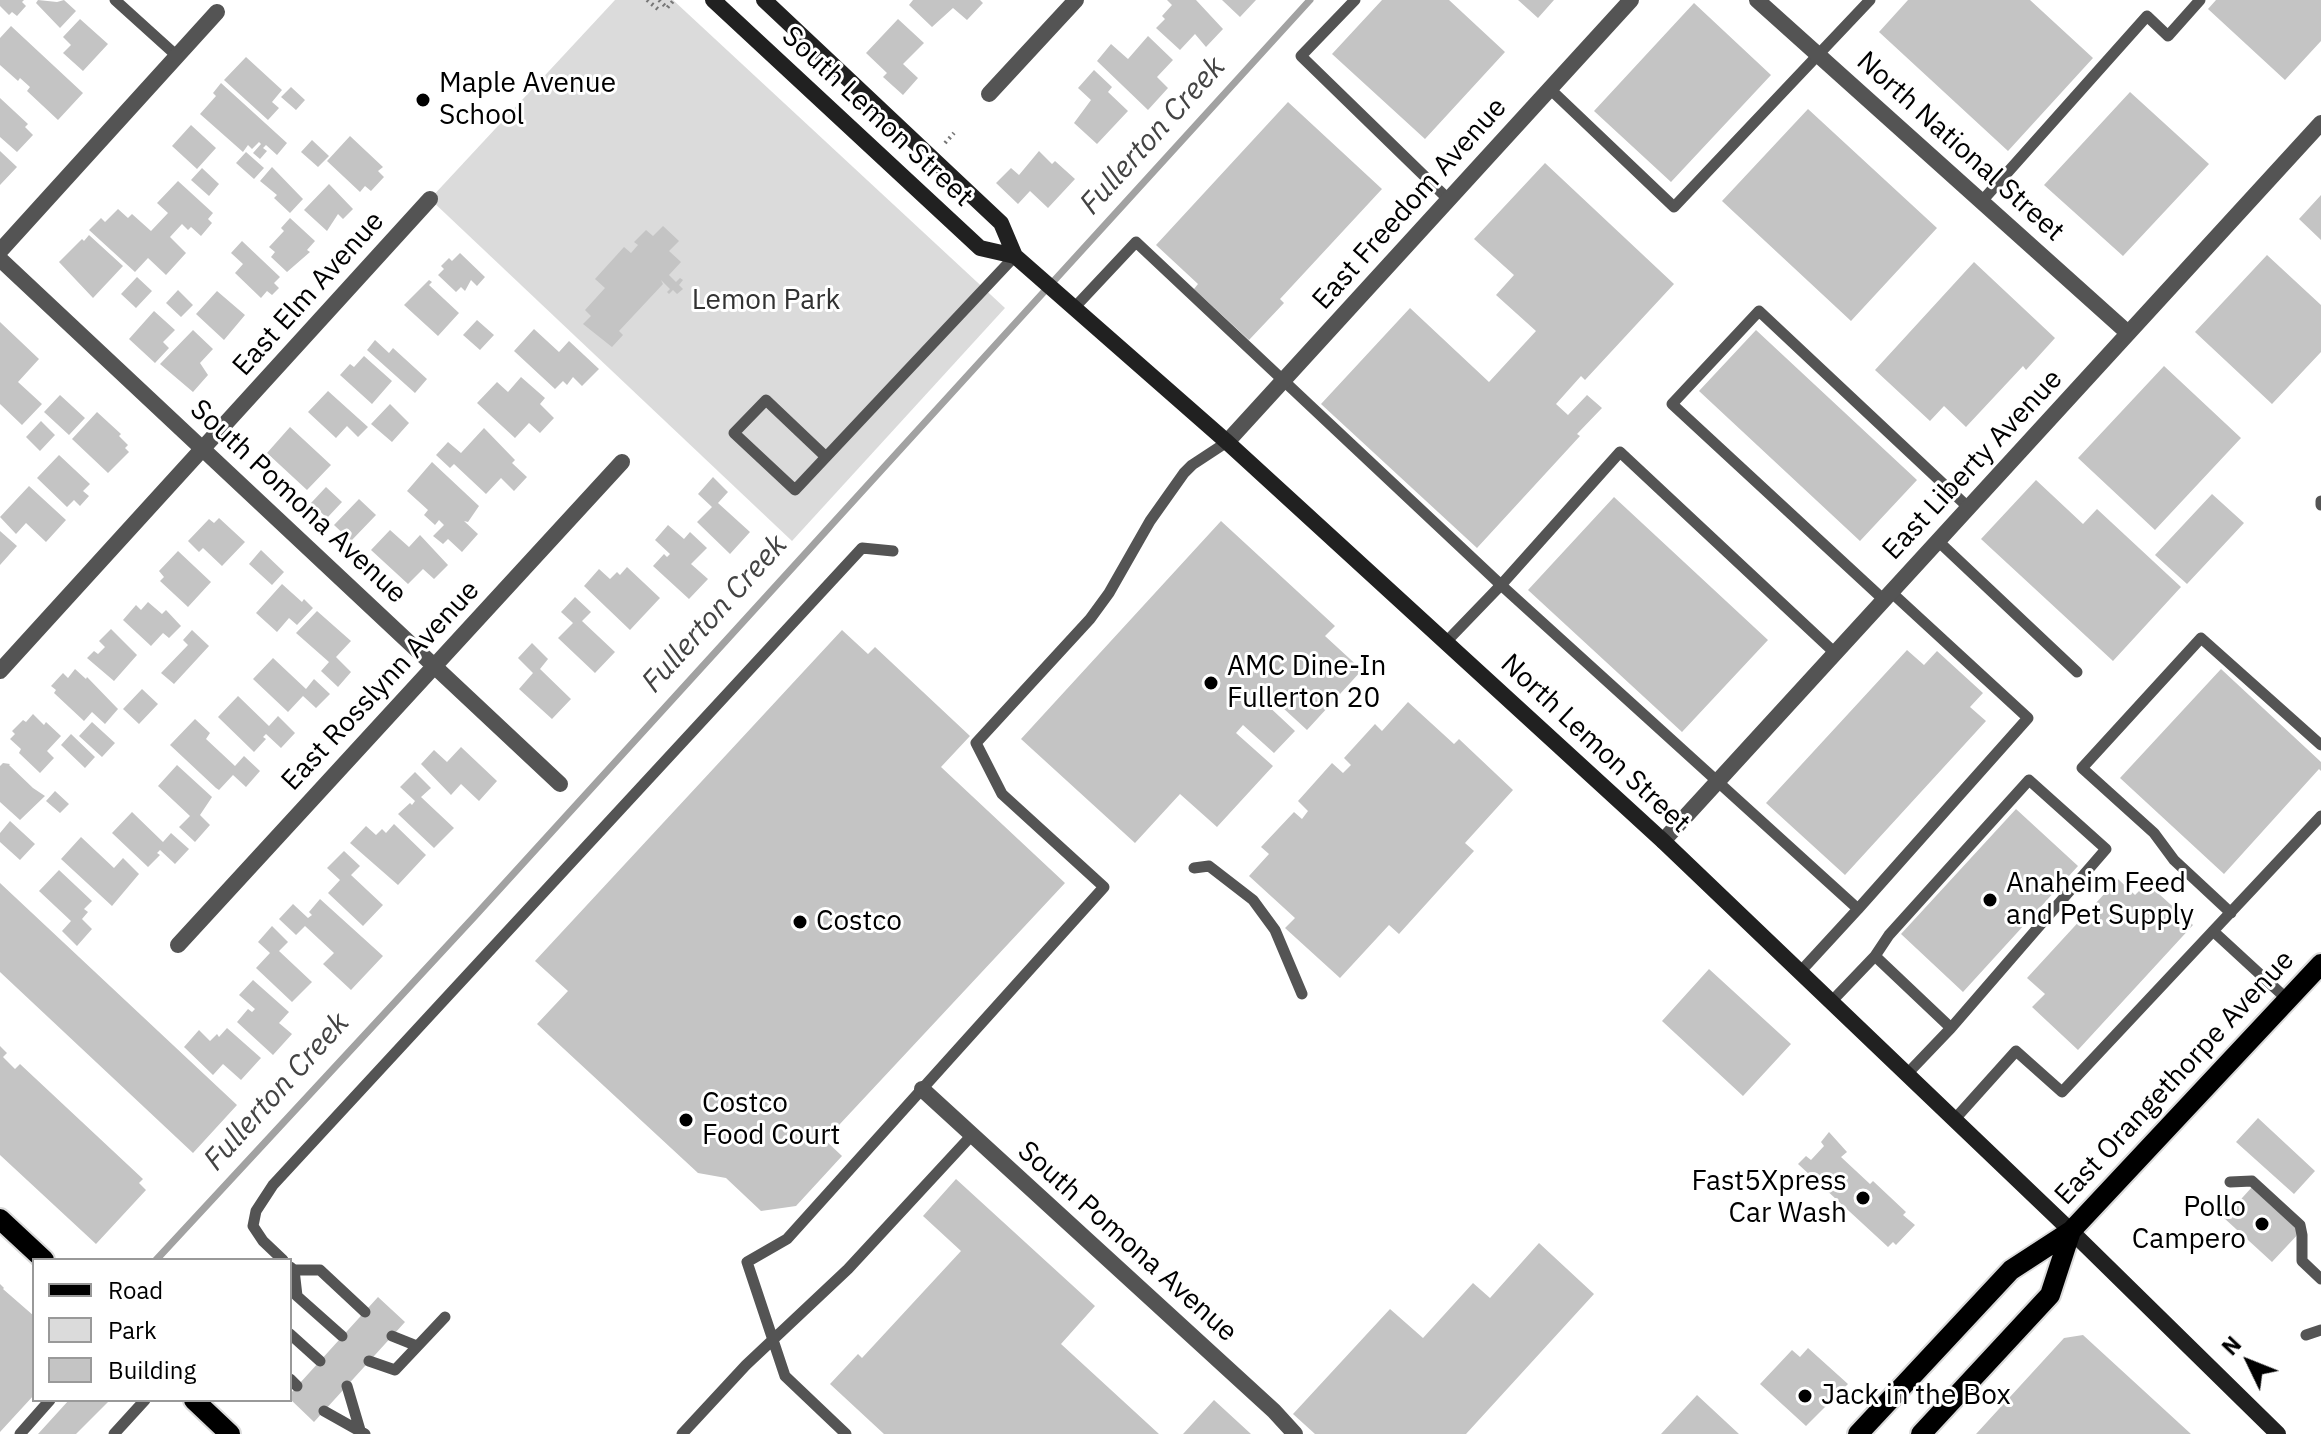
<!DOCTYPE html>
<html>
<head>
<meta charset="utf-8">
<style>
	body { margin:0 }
	#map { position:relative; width:2321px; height:1434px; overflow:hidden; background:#fff; font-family:"IBM Plex Sans",sans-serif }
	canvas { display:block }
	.legend { position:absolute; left:32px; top:1258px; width:260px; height:144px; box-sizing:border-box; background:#fff; border:2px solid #999; margin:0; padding:10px 14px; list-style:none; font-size:24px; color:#000 }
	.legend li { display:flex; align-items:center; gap:16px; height:40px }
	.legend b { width:40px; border:2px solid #999 }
	.north { position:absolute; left:2209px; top:1322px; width:80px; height:80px; -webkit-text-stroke:6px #fff; paint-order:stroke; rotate:313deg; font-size:22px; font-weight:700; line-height:32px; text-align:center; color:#000 }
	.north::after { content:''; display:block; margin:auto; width:28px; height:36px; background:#000; clip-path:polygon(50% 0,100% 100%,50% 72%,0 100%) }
</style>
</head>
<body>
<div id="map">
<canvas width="2321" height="1434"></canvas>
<ul class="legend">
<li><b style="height:10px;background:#000"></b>Road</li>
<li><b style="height:22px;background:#dbdbdb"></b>Park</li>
<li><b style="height:22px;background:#c4c4c4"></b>Building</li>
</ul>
<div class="north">N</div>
</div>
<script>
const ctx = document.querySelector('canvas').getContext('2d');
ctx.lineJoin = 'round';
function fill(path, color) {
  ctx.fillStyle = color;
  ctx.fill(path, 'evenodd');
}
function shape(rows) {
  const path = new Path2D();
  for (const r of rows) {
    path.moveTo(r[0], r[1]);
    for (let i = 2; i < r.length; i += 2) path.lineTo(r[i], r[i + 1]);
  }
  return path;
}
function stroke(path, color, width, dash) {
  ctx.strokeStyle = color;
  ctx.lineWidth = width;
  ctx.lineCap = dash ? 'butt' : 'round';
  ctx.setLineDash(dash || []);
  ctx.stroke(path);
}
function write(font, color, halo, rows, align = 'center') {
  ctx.font = font + ' "IBM Plex Sans",sans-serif';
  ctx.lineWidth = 6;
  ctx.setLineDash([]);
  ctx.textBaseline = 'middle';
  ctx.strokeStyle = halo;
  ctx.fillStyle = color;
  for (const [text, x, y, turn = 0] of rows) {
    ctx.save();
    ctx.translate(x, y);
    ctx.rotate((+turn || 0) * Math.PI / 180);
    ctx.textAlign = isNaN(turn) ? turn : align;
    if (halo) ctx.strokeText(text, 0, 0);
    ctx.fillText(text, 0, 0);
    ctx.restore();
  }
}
fill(shape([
	[615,0,673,0,1005,308,792,541,430,199]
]), '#dbdbdb');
stroke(shape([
	[156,1260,474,917,1310,0]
]), '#a2a2a2', 7);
fill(shape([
	[0,0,24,0,22,2,26,6,17,16,12,12,9,15,0,6],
	[38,0,57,2,64,0,76,11,60,28,36,3],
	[913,0,980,0,983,3,967,20,953,8,932,27,909,5],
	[1167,0,1196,0,1223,29,1206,47,1195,34,1180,50,1156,28,1165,19,1162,16,1172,5],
	[1222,0,1256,0,1240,17],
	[1382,0,1449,0,1505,52,1425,139,1332,54],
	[1518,0,1554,0,1538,18],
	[1908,0,2030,0,2093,58,2008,151,1879,32],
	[2216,0,2321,0,2321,41,2285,80,2208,9],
	[1694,3,1771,75,1671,182,1594,111],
	[80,19,108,44,83,71,63,53,71,45,63,37],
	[898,19,924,43,903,64,918,78,903,95,883,77,887,73,866,53],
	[11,26,83,93,58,120,27,91,30,87,20,78,18,81,0,65,0,38],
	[1148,36,1173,60,1157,77,1168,88,1148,110,1097,61,1111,44,1128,59],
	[246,57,282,90,272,102,279,108,268,120,224,80],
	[1094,70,1112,87,1108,92,1128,111,1097,144,1074,123,1091,100,1078,88],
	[221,83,287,143,277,155,266,145,263,148,267,151,260,159,253,153,261,144,259,142,252,149,248,145,243,152,200,114,216,96,213,93],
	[291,87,305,100,296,110,281,97],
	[2130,92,2209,164,2123,256,2044,185],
	[0,98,28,124,25,127,33,135,17,152,0,137],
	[1288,102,1382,189,1280,299,1284,303,1249,340,1194,289,1198,284,1156,245],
	[1808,109,1937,228,1851,321,1722,201],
	[191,125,216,148,197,169,172,146],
	[350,136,383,167,378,171,384,177,371,191,365,186,360,192,327,161],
	[312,140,329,156,318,167,301,152],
	[0,151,17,167,0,185],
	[1039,151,1052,164,1055,161,1075,179,1048,208,1030,191,1018,204,996,183,1011,168,1019,175],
	[246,152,264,168,254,179,236,163],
	[1545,163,1674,284,1585,380,1581,376,1556,404,1568,415,1587,395,1602,408,1577,434,1580,436,1477,548,1321,404,1410,308,1489,382,1536,331,1496,295,1514,275,1474,239],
	[272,167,303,199,290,213,274,198,277,195,260,181],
	[202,168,219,184,209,196,191,180],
	[178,181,213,213,208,219,212,223,201,236,191,227,188,230,182,224,170,237,186,253,166,275,148,258,135,272,89,230,101,218,105,222,118,209,128,218,132,214,151,231,168,213,157,203],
	[329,184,353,209,343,219,338,214,327,231,304,210],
	[2321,195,2321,240,2299,219],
	[290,218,315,241,307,250,310,252,287,272,271,257,275,252,269,247,284,231,281,228],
	[663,226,679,241,669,251,681,262,669,275,676,282,680,278,683,280,679,285,683,289,677,294,673,290,669,294,667,292,670,289,661,280,663,284,619,331,623,335,612,347,583,324,591,316,585,310,605,288,595,279,624,247,631,253,638,245,634,242,646,230,653,236],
	[89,235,123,266,93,298,59,262,82,239,84,241],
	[242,241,280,277,274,283,279,288,272,295,267,291,261,298,235,273,243,264,231,253],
	[460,253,485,277,477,286,471,280,465,291,461,287,456,292,438,275,444,269,441,266,449,258,452,261],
	[2267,255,2321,305,2321,352,2272,404,2195,332],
	[1974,262,2055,338,2026,370,2023,366,1966,427,1944,406,1930,421,1875,370],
	[137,277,152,291,136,308,121,294],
	[429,280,432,282,429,285,459,313,438,336,404,305],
	[178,290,193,305,181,317,166,303],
	[217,291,245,315,224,340,196,314],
	[154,311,175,330,163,342,169,348,155,363,129,339],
	[477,320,494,335,480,350,463,335],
	[0,322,39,359,18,382,42,404,22,425,0,404],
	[534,329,559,352,569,341,599,369,582,386,573,377,567,385,563,381,555,389,514,351],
	[193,330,213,349,200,363,208,375,193,392,160,364],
	[1756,330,1917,480,1860,541,1699,391],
	[375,340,389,353,393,348,427,379,415,393,367,350],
	[364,356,392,381,372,404,340,375,350,364,354,367],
	[2164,366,2241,438,2155,530,2078,458],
	[521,377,545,398,540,404,554,418,540,433,529,423,515,438,477,403,497,382,508,392],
	[328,391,368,427,358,437,347,426,336,438,308,412],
	[60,395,85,418,69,435,44,412],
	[390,404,409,423,392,442,371,424],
	[97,412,121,434,119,436,128,445,125,448,129,452,108,473,72,439],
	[41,421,55,435,40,451,26,437],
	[290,427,331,465,307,490,267,453],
	[484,428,515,460,512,463,527,477,514,491,501,478,486,494,454,464,450,468,436,455,448,442,461,453],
	[59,455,90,484,83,491,89,496,80,506,74,500,67,507,37,478],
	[432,462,479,506,468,522,464,521,478,534,462,552,448,539,443,544,433,536,444,525,439,520,435,525,424,515,428,510,407,491],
	[713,477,728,492,718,503,750,532,730,554,697,522,712,507,698,494],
	[2036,480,2083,524,2097,509,2181,587,2113,661,1981,539],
	[29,486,66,520,46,542,26,523,16,534,0,517],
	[326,487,342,502,327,518,311,503],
	[2212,494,2244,523,2187,584,2155,555],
	[1614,497,1768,640,1682,732,1528,590],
	[359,499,376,515,351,541,334,525],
	[219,518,245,542,222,566,203,548,199,552,188,541,209,519,214,523],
	[1221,521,1335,626,1325,636,1362,670,1307,730,1270,696,1264,702,1295,731,1274,753,1243,725,1236,733,1273,766,1217,827,1180,794,1135,843,1021,739],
	[668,525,684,539,690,532,707,548,691,564,708,579,689,599,653,566,664,554,667,557,670,554,655,540],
	[390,530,409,547,420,535,448,565,434,579,423,569,408,584,371,550],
	[0,531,17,546,0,565],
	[261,550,284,572,272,585,249,564],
	[178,551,211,582,188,607,160,581,164,577,159,571],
	[627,567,660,598,630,630,584,586,599,569,610,579,617,572,620,575],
	[282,584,302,602,304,599,313,608,297,625,289,618,277,632,256,613],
	[575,597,591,612,582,621,615,652,595,673,558,638,573,623,561,612],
	[148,602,162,614,166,610,181,626,169,638,163,633,151,646,123,620,136,605,141,610],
	[317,611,351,641,336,657,351,672,338,687,321,671,329,662,296,633],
	[111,629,137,655,114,681,87,658,94,651,98,654,105,647,99,641],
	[192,630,209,646,174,684,161,673,188,645,183,640],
	[842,630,868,654,875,647,970,736,941,767,1065,883,825,1140,842,1156,796,1206,761,1211,726,1178,698,1173,537,1024,568,991,535,961],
	[532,643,548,659,540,669,571,699,552,719,519,689,533,673,518,658],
	[1907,650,1924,665,1937,651,1983,693,1970,707,1986,721,1845,875,1766,803],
	[273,658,306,689,314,679,330,694,316,708,303,696,288,712,253,679],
	[75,669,86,679,87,677,118,709,105,724,92,712,84,721,54,693,56,690,51,686,63,673,68,678],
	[2221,669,2321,762,2321,771,2319,769,2224,874,2120,778],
	[142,689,158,704,139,724,123,709],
	[238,696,269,726,278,716,295,733,281,748,266,734,263,737,266,739,254,752,218,717],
	[1408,702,1454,744,1459,739,1513,790,1465,843,1474,851,1399,934,1389,925,1340,978,1285,928,1295,918,1249,876,1269,854,1261,847,1294,812,1302,819,1308,811,1298,801,1332,763,1343,773,1351,765,1344,758,1375,724,1382,731],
	[33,714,44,725,46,722,61,736,47,751,54,758,40,773,19,753,21,749,10,739,15,734,12,731,23,720,26,722],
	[195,719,210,733,206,739,235,766,244,756,260,771,246,787,233,775,219,790,216,788,170,745],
	[92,722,115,743,102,757,79,736],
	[71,734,95,757,85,768,61,745],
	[461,747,497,781,479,801,461,784,451,795,421,764,434,750,447,762],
	[3,763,10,764,9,765,33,788,45,796,20,820,0,802,0,766],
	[177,765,212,797,200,815,210,825,195,842,179,827,190,816,158,786],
	[415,772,431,788,421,797,454,828,434,848,398,814,410,803,412,805,415,801,400,787],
	[55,791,69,804,60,813,46,801],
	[2016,809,2078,866,1963,992,1901,934],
	[132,812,163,842,171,833,189,849,175,864,160,850,157,853,160,855,148,867,112,833],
	[10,821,35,844,20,860,0,842,0,833],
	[394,824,426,855,398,885,350,843,366,826,376,835,382,829,386,833],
	[81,837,114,868,123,858,139,874,112,906,61,859],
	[344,851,360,866,351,875,383,905,363,926,328,893,340,880,327,868],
	[59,870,92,901,84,909,88,912,82,919,92,929,77,946,62,931,71,921,39,891],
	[2118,879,2135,895,2147,883,2193,925,2078,1050,2032,1007,2045,994,2027,978],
	[0,883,237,1105,193,1153,0,972],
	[320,899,383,956,351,990,323,964,334,953,305,926,296,935,279,919,293,904,308,918,312,915,309,912],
	[272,926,288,942,279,951,312,982,292,1002,256,968,270,953,258,942],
	[1709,969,1791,1044,1743,1096,1662,1021],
	[253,980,289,1012,279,1023,292,1034,273,1055,237,1022,248,1009,252,1012,255,1009,239,995],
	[227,1028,261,1058,241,1080,223,1064,213,1075,184,1047,199,1030,210,1041,217,1034,219,1037],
	[0,1046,7,1053,3,1057,15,1069,20,1064,143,1179,139,1183,146,1190,96,1244,0,1155],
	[2258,1118,2315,1171,2294,1194,2236,1142],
	[1829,1132,1847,1152,1841,1157,1870,1184,1873,1181,1906,1212,1903,1215,1915,1225,1896,1245,1893,1242,1888,1247,1798,1164,1806,1156,1811,1160,1824,1146,1821,1142],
	[956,1179,1095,1306,1061,1344,1159,1434,884,1434,830,1384,858,1354,862,1358,961,1251,923,1216],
	[2252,1187,2301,1231,2272,1262,2224,1218],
	[1539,1243,1594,1294,1466,1434,1315,1434,1293,1414,1390,1309,1423,1338,1473,1283,1490,1298],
	[0,1284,4,1288,3,1289,34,1316,34,1395,0,1432],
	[378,1297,405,1322,314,1422,290,1399,290,1394],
	[2083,1335,2191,1434,1976,1434,2064,1338],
	[1808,1348,1848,1384,1806,1426,1760,1384,1792,1350,1800,1357],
	[1697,1395,1739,1434,1661,1434],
	[69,1400,110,1400,76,1434,38,1434],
	[1214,1400,1251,1434,1183,1434]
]), '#c4c4c4');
const primary = shape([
	[0,1219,44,1260],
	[194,1400,230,1434],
	[1858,1434,2011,1270,2071,1231,2321,964],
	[1921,1434,2050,1295,2071,1231]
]);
stroke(primary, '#dbdbdb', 24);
stroke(shape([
	[647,0,659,10],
	[659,0,667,8,674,0],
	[945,143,954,133]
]), '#767676', 4, [2, 4]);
stroke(shape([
	[115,0,177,56],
	[1355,0,1301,56,1449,200],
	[1550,89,1674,207,1870,0],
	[1982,201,2147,16,2168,36,2200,0],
	[1075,307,1136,242,1501,585,1620,452,1835,653],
	[826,457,795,490,734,433,766,400,826,457,1015,256],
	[2321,501,2321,505],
	[1938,541,2077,672],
	[1884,600,1672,404,1759,311,1969,508],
	[1446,642,1501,585,1858,909,1800,972],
	[1194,868,1209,866,1253,900,1275,930,1302,994],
	[1858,909,2028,718,1891,592],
	[2231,913,2174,860,2154,833,2082,768,2201,638,2321,745],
	[2213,931,2288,1000],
	[1875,956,1889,935,2029,780,2106,849,1951,1028],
	[1831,1002,1875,956,1951,1028,1907,1074],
	[1954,1120,2016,1051,2062,1092,2321,816],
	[2230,1182,2252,1181,2300,1225,2302,1235,2302,1261,2321,1279],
	[283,1260,263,1241,253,1226,256,1211,273,1185,862,548,893,551],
	[290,1267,294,1270,297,1296,342,1336],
	[294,1270,320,1270,365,1312],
	[290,1334,320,1361],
	[2306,1335,2321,1330],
	[392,1336,417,1346],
	[369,1361,395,1370,445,1317],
	[290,1379,297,1386],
	[347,1386,360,1430],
	[324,1411,365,1434],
	[20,1434,50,1400],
	[114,1434,145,1400],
	[682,1434,746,1365,848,1269,972,1135],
	[846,1434,785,1376,747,1262,787,1239,1104,887,1002,794,976,743,1090,619,1109,593,1150,521,1184,473,1192,465,1227,442]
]), '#545454', 11);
stroke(shape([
	[1757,0,2128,333],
	[989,94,1076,0],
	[0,251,217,12],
	[0,259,560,784],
	[1227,442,1631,0],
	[0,671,430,199],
	[1663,841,2321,123],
	[178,945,622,462],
	[922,1089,1274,1411,1295,1434]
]), '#545454', 16);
stroke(shape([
	[713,0,980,248,1015,256],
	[764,0,1001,223,1015,256,1227,442,1663,841,2071,1231,2278,1434]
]), '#212121', 16);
stroke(primary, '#000', 20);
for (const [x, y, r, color] of [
	[423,100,8,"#000"],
	[1211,683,8,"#000"],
	[1990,900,8,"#000"],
	[800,922,8,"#000"],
	[686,1120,8,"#000"],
	[1863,1198,8,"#000"],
	[2262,1224,8,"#000"],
	[1805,1396,8,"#000"]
]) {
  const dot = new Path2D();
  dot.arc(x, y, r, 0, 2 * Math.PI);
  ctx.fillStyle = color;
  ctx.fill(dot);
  stroke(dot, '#fff', 3);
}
write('28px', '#000', '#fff', [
	["Maple Avenue",439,84],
	["School",439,116],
	["AMC Dine-In",1227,667],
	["Fullerton 20",1227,699],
	["Anaheim Feed",2006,884],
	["and Pet Supply",2006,916],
	["Costco",816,922],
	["Costco",702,1104],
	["Food Court",702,1136],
	["Fast5Xpress",1847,1182,"right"],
	["Car Wash",1847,1214,"right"],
	["Pollo",2246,1208,"right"],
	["Campero",2246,1240,"right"],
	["Jack in the Box",1821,1396]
], 'left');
write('28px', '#000', '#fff', [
	["South Lemon Street",877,117,43],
	["North National Street",1960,147,42],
	["East Freedom Avenue",1410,204,-48],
	["East Elm Avenue",309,294,-48],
	["East Liberty Avenue",1973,465,-47],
	["South Pomona Avenue",298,502,43],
	["East Rosslynn Avenue",381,686,-47],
	["North Lemon Street",1595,744,43],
	["East Orangethorpe Avenue",2175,1078,-47],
	["South Pomona Avenue",1127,1242,42]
]);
write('28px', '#323232', '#fff', [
	["Lemon Park",766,301]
]);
write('italic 30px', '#434343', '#fff', [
	["Fullerton Creek",1153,136,-48],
	["Fullerton Creek",715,614,-48],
	["Fullerton Creek",277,1092,-48]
]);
</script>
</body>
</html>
